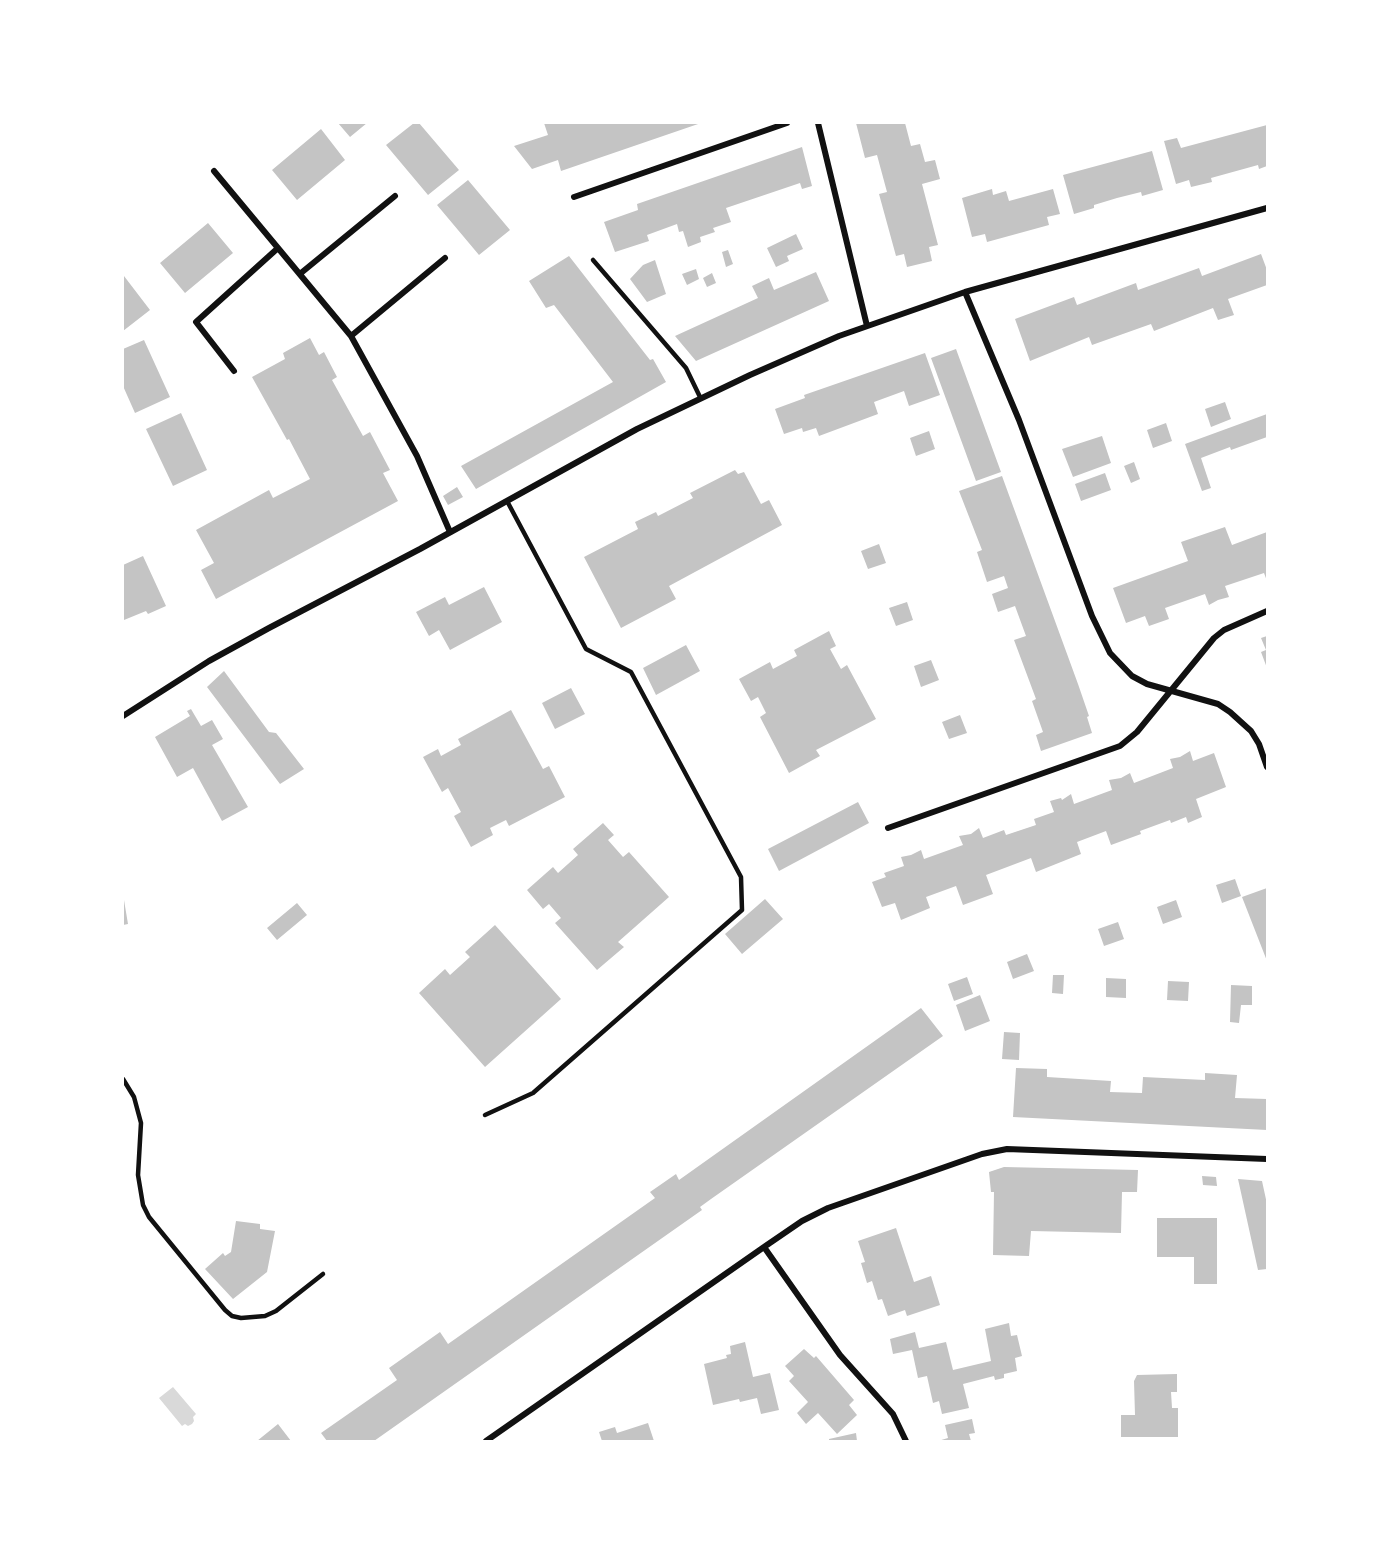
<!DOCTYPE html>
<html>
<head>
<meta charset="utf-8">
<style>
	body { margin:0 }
	#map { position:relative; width:1390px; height:1564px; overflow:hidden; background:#fff; font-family:"Work Sans",sans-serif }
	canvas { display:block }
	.frame { position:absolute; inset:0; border:124px solid #fff; pointer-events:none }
</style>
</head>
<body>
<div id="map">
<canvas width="1390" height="1564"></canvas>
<div class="frame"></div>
</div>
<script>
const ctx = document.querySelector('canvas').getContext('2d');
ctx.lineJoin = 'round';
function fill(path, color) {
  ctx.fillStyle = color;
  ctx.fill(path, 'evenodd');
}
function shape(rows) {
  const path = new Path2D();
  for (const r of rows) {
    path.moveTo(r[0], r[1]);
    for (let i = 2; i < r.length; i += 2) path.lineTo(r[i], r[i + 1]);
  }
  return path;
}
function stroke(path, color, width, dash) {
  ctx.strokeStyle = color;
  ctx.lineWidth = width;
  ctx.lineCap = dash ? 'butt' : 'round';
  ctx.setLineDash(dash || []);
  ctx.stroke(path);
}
fill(shape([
	[173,1387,196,1414,193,1417,194,1421,192,1424,188,1426,185,1424,182,1426,159,1398]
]), '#d9d9d9');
fill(shape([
	[338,123,367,123,350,137],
	[414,123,419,123,459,170,428,195,386,145],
	[544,123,701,123,561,171,558,160,532,169,514,146,548,135],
	[856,123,905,123,911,146,920,144,925,162,935,160,940,179,922,184,938,245,929,247,932,261,907,267,904,254,896,256,879,194,887,192,877,155,865,158],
	[1267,125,1267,166,1259,169,1258,165,1211,178,1212,182,1191,187,1189,180,1176,184,1164,141,1177,138,1181,148],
	[321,129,345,160,297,200,272,170],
	[802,147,812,186,802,189,800,183,726,208,731,222,713,228,715,232,700,237,701,242,688,247,683,231,679,232,677,224,647,235,649,241,615,252,604,222,638,210,637,204],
	[1152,151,1163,190,1142,196,1141,192,1117,198,1094,205,1094,208,1074,214,1063,175],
	[468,180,510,230,479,255,437,205],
	[992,189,993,195,1006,191,1009,201,1053,189,1060,214,1047,217,1049,225,987,242,985,234,972,237,962,198],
	[208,223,233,253,185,293,160,263],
	[796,234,803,249,787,256,789,261,776,267,767,248],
	[728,250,733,264,726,267,722,252],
	[1261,254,1267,270,1267,285,1228,299,1234,315,1218,320,1213,308,1154,331,1151,324,1092,345,1089,337,1030,361,1015,319,1074,297,1077,305,1136,283,1138,290,1199,268,1202,276],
	[569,256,650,360,653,359,666,382,476,489,461,466,613,382,554,305,546,308,529,281],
	[655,260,666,294,647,302,630,279,643,265],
	[696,269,699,279,687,285,682,274],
	[816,272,829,301,696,361,675,336,758,298,752,286,769,278,774,290],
	[712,273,716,283,707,287,703,278],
	[124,276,150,310,123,331,123,277],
	[310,338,319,355,324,352,337,377,332,380,363,436,370,432,390,470,383,473,398,501,216,599,201,570,214,563,196,530,269,490,273,498,310,479,289,439,287,440,252,377,285,359,283,353],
	[144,340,170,397,135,413,123,386,123,349],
	[956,349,1001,472,976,481,931,358],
	[925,353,940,395,909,406,904,391,874,402,878,414,819,436,816,428,803,432,802,428,784,434,775,409,805,398,804,395],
	[1225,402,1231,419,1211,427,1205,409],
	[181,413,207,470,173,486,146,429],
	[1267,414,1267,437,1231,450,1230,447,1201,458,1211,488,1202,491,1185,444],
	[1166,423,1172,441,1153,448,1147,430],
	[929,431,935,449,916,456,910,438],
	[1102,436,1111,463,1073,477,1062,449],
	[1134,462,1140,479,1131,483,1124,466],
	[735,470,738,474,744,472,761,504,769,500,782,525,669,586,676,599,621,628,584,557,638,529,635,522,656,512,658,516,693,498,690,493],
	[1105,473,1111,490,1081,501,1075,484],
	[1002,476,1078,684,1089,716,1087,717,1092,733,1041,751,1036,735,1043,732,1032,701,1036,699,1014,640,1026,636,1015,606,998,612,992,594,1008,588,1004,576,987,582,977,552,982,550,959,491],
	[457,487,463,497,448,505,443,496],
	[1225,527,1232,545,1267,532,1267,581,1264,573,1225,586,1229,597,1218,600,1209,605,1205,594,1165,608,1169,619,1149,626,1145,616,1126,623,1113,588,1188,561,1181,542],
	[879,544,886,563,868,569,861,551],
	[143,556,166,606,148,614,146,611,124,620,123,565],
	[484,587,502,622,450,650,439,630,429,636,416,612,445,597,449,605],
	[907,602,913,620,896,626,889,608],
	[829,631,836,646,830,649,841,669,847,665,876,719,816,750,820,756,789,773,760,717,766,713,758,697,751,701,739,679,770,662,773,669,797,656,794,650],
	[1267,636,1267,668,1261,652,1266,650,1261,638],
	[686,645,700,671,656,695,643,668],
	[931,660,939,680,921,687,914,666],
	[224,671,269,732,276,733,304,769,280,784,207,687],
	[571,688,585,714,555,729,542,703],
	[191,709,201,726,212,720,223,739,212,745,248,807,222,821,193,768,177,777,155,737,190,716,187,711],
	[511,710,543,769,549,766,565,797,509,826,506,820,490,828,493,835,471,847,454,816,461,812,448,788,442,792,423,757,438,749,441,756,461,745,458,739],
	[960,715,967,733,949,739,942,722],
	[1190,751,1193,761,1214,753,1226,787,1196,799,1202,817,1188,823,1186,817,1171,823,1170,820,1140,831,1141,834,1111,845,1106,831,1077,842,1081,854,1036,872,1031,858,986,875,993,894,963,905,956,886,926,897,930,908,901,920,895,903,882,907,872,882,886,877,884,873,904,866,901,857,911,855,921,850,924,859,963,845,959,836,971,834,979,828,983,838,1004,830,1006,835,1036,825,1034,819,1054,812,1050,801,1061,798,1062,800,1071,794,1074,804,1112,790,1109,780,1121,778,1130,773,1134,783,1173,768,1170,759,1180,757],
	[858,802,869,823,779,871,768,849],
	[603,823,614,835,608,840,623,857,629,852,669,897,618,942,624,947,597,970,555,923,561,918,549,904,543,909,527,890,553,867,558,873,578,855,573,849],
	[1235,879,1241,896,1222,903,1216,885],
	[1267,888,1267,961,1242,897],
	[765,899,783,919,742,954,725,934],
	[124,900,128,924,123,925,123,901],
	[1176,900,1182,917,1163,924,1157,907],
	[297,903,307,915,277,940,267,928],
	[1118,922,1124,939,1104,946,1098,929],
	[495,925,561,999,485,1067,419,993,445,969,450,975,470,957,465,952],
	[1027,954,1034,971,1013,979,1007,962],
	[1053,975,1064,975,1063,994,1052,993],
	[967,977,973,994,954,1001,948,984],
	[1106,978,1126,979,1126,998,1106,997],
	[1168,981,1189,982,1188,1001,1167,1000],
	[1231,985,1252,986,1252,1005,1241,1005,1239,1023,1230,1022],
	[980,995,990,1021,965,1031,956,1005],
	[921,1008,943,1036,711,1199,700,1207,702,1210,638,1255,374,1441,327,1441,321,1433,397,1380,389,1368,440,1332,448,1344,655,1198,650,1192,676,1174,679,1180],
	[1004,1032,1020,1033,1019,1060,1002,1059],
	[1016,1068,1047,1069,1047,1077,1111,1081,1110,1092,1142,1093,1143,1077,1205,1080,1205,1073,1237,1075,1235,1098,1267,1099,1267,1130,1013,1117],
	[1004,1167,1138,1170,1137,1192,1122,1192,1121,1233,1031,1231,1029,1256,993,1255,994,1192,991,1192,989,1172],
	[1202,1176,1216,1177,1217,1186,1203,1185],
	[1238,1179,1262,1181,1267,1204,1267,1269,1258,1270],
	[1157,1218,1217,1218,1217,1284,1194,1284,1194,1257,1157,1257],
	[236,1221,260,1224,260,1229,275,1231,267,1272,233,1299,205,1269,223,1253,225,1256,231,1252],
	[896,1228,914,1282,931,1276,940,1305,907,1316,905,1310,888,1316,882,1299,878,1300,872,1281,867,1283,861,1263,865,1262,858,1241],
	[1009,1323,1011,1336,1017,1335,1022,1356,1015,1358,1017,1371,1004,1374,1004,1378,995,1380,994,1376,963,1384,969,1408,942,1414,939,1401,933,1403,927,1376,918,1378,912,1350,893,1354,890,1339,915,1332,919,1348,946,1342,953,1370,991,1361,985,1329],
	[745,1342,753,1377,770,1373,779,1410,761,1414,757,1398,740,1402,739,1399,713,1405,704,1364,727,1358,726,1355,731,1354,730,1346],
	[804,1349,814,1358,816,1356,854,1400,849,1405,857,1415,837,1434,818,1413,806,1424,797,1413,808,1402,789,1381,794,1376,785,1366],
	[1177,1374,1177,1392,1171,1392,1172,1408,1178,1408,1178,1437,1121,1437,1121,1415,1135,1415,1134,1381,1137,1375],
	[972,1419,975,1433,969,1434,971,1441,938,1441,948,1438,945,1425],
	[648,1423,654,1441,602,1441,599,1432,615,1427,617,1433],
	[278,1424,291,1441,257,1441],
	[856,1433,857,1441,829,1441,829,1439]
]), '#c4c4c4');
stroke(shape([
	[593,260,686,368,700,397],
	[123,1079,134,1097,141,1123,138,1175,143,1205,149,1217,225,1310,232,1316,241,1318,265,1316,276,1311,323,1274],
	[485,1115,533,1093,742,910,741,877,631,672,586,649,507,501]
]), '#111', 4.5);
stroke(shape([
	[818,123,867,326],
	[214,171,278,248],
	[574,197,787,123],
	[301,273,395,196],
	[965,292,1019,420,1092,616,1110,653,1132,676,1147,684,1218,704,1230,712,1251,731,1259,744,1267,767],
	[351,336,445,258],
	[234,371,196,322,278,248,351,336,417,456,450,532],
	[123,716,209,661,269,628,420,549,637,429,750,375,839,336,965,292,1267,208],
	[888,828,1120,746,1137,732,1214,638,1224,630,1267,611],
	[764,1247,840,1355,893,1414,906,1441],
	[486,1441,764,1247,802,1221,828,1208,982,1154,1007,1149,1267,1159]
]), '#111', 6);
</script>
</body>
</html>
